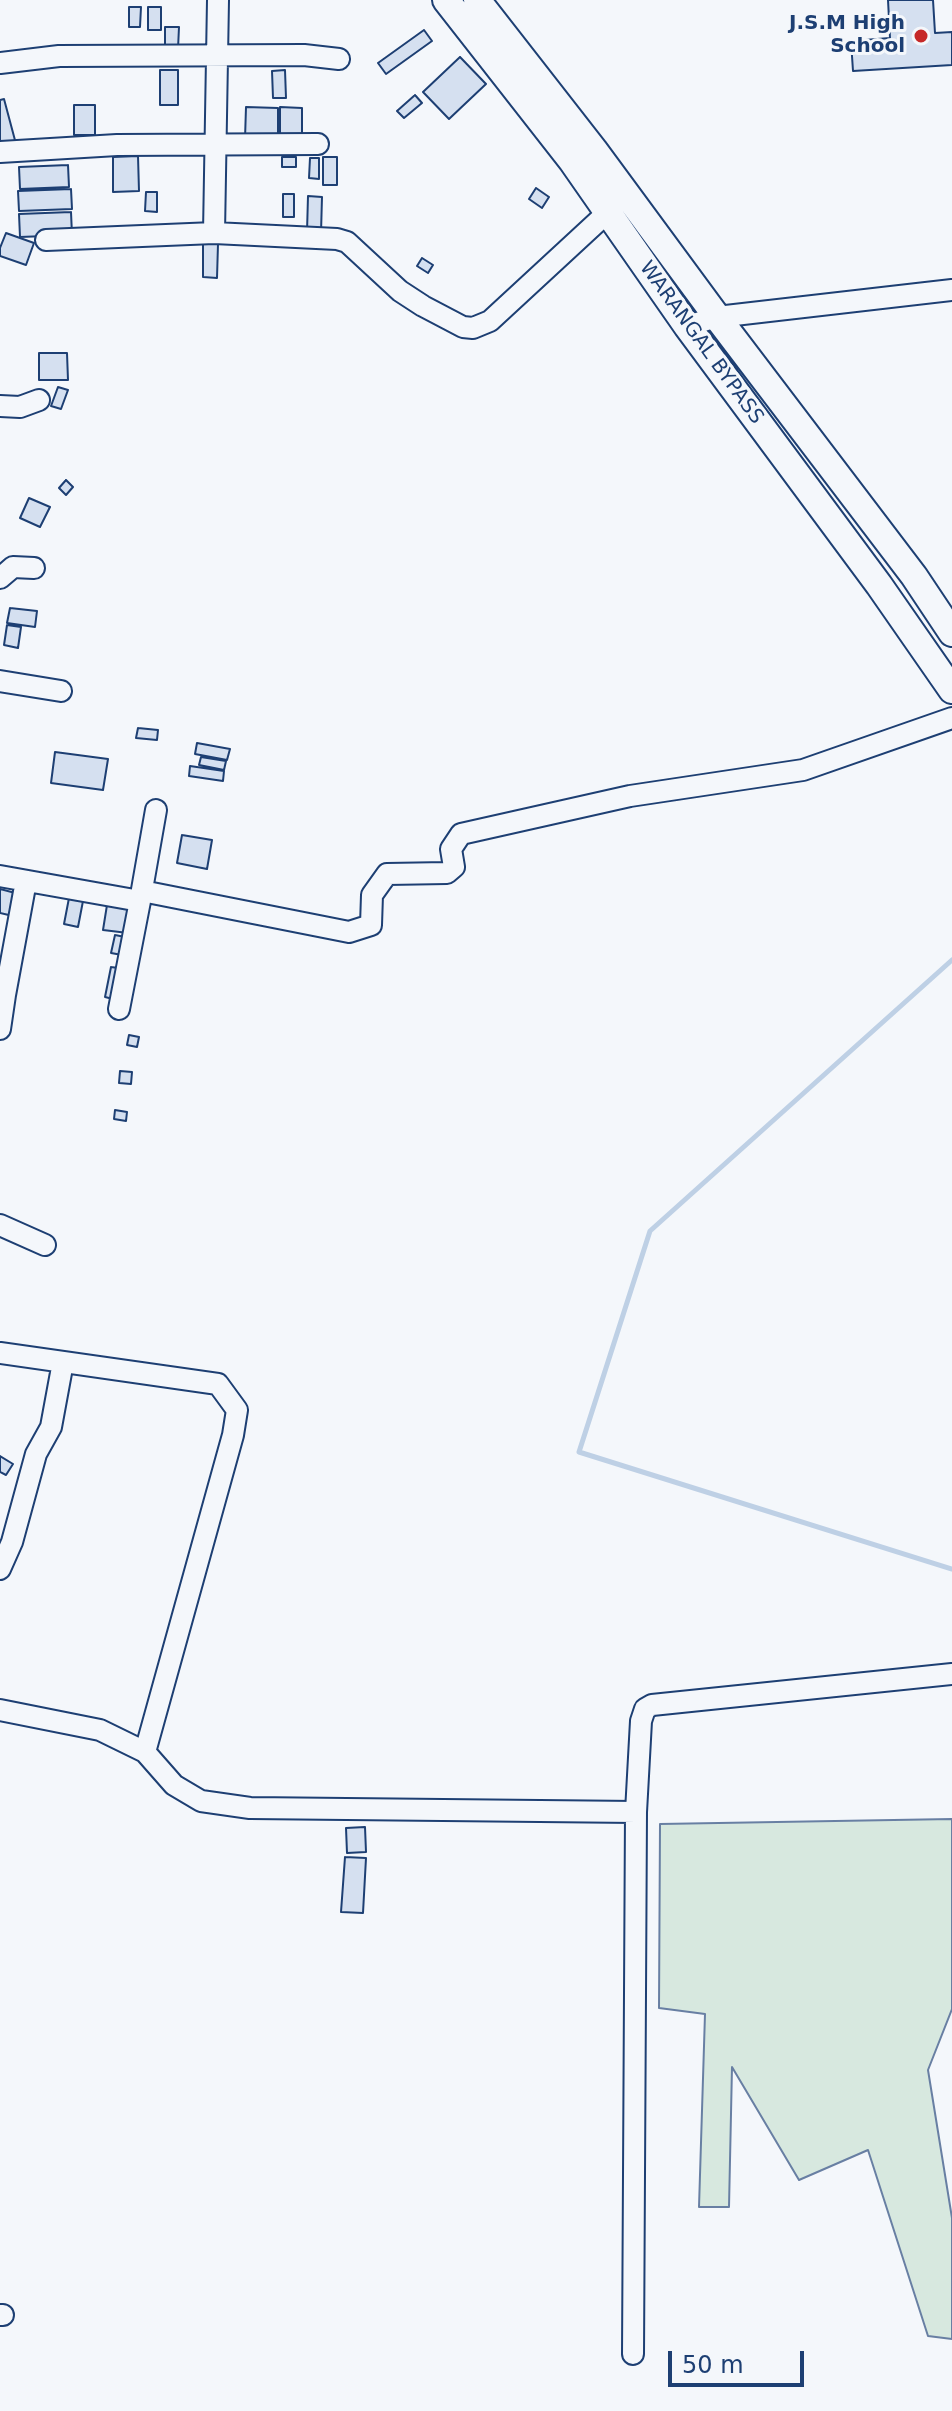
<!DOCTYPE html>
<html>
<head>
<meta charset="utf-8">
<style>
	body { margin:0 }
	#map { position:relative; width:952px; height:2411px; overflow:hidden; background:#f4f7fb; font-family:"DejaVu Sans",sans-serif }
	canvas { display:block }
	.scale { position:absolute; left:668px; top:2351px; width:136px; height:36px; box-sizing:border-box; border:4px solid #1d3f73; border-top:0; padding-left:10px; font-size:24px; line-height:28px; white-space:nowrap; color:#1d3f73; -webkit-text-stroke:6px #f4f7fb; paint-order:stroke }
</style>
</head>
<body>
<div id="map">
<canvas width="952" height="2411"></canvas>
<div class="scale">50 m</div>
</div>
<script>
const ctx = document.querySelector('canvas').getContext('2d');
ctx.lineJoin = 'round';
function fill(path, color) {
  ctx.fillStyle = color;
  ctx.fill(path, 'evenodd');
}
function shape(rows) {
  const path = new Path2D();
  for (const r of rows) {
    path.moveTo(r[0], r[1]);
    for (let i = 2; i < r.length; i += 2) path.lineTo(r[i], r[i + 1]);
  }
  return path;
}
function stroke(path, color, width, dash) {
  ctx.strokeStyle = color;
  ctx.lineWidth = width;
  ctx.lineCap = dash ? 'butt' : 'round';
  ctx.setLineDash(dash || []);
  ctx.stroke(path);
}
function write(font, color, halo, rows, align = 'center') {
  ctx.font = font + ' "DejaVu Sans",sans-serif';
  ctx.lineWidth = 6;
  ctx.setLineDash([]);
  ctx.textBaseline = 'middle';
  ctx.strokeStyle = halo;
  ctx.fillStyle = color;
  for (const [text, x, y, turn = 0] of rows) {
    ctx.save();
    ctx.translate(x, y);
    ctx.rotate((+turn || 0) * Math.PI / 180);
    ctx.textAlign = isNaN(turn) ? turn : align;
    if (halo) ctx.strokeText(text, 0, 0);
    ctx.fillText(text, 0, 0);
    ctx.restore();
  }
}
const green = shape([
	[952,1819,952,2009,928,2070,952,2218,952,2339,928,2336,868,2150,799,2180,732,2067,729,2207,699,2207,705,2014,659,2008,660,1824,952,1819]
]);
fill(green, '#d7e8df');
stroke(green, '#687fa3', 2);
stroke(shape([
	[952,960,650,1231,579,1452,952,1569]
]), '#bed0e5', 5);
const building = shape([
	[888,0,933,0,935,33,952,32,952,65,853,71,851,41,890,38,888,0],
	[129,7,141,7,140,27,129,27,129,7],
	[148,7,161,7,161,30,148,30,148,7],
	[165,27,179,27,178,49,165,49,165,27],
	[424,30,432,41,386,74,378,63,424,30],
	[460,57,486,84,449,119,423,92,460,57],
	[160,70,178,70,178,105,160,105,160,70],
	[285,70,286,98,273,98,272,71,285,70],
	[415,95,422,103,404,118,397,111,415,95],
	[4,99,16,144,0,148,0,100,4,99],
	[74,105,95,105,95,135,74,135,74,105],
	[246,107,278,108,278,139,245,139,246,107],
	[280,107,302,108,302,134,280,134,280,107],
	[138,156,139,191,113,192,113,157,138,156],
	[282,157,296,157,296,167,282,167,282,157],
	[323,157,337,157,337,185,323,185,323,157],
	[310,158,319,158,319,179,309,178,310,158],
	[68,165,69,187,20,189,19,167,68,165],
	[536,188,549,197,542,208,529,199,536,188],
	[71,189,72,209,19,211,18,191,71,189],
	[146,192,157,192,157,212,145,211,146,192],
	[283,194,294,194,294,217,283,217,283,194],
	[308,196,322,197,321,233,307,232,308,196],
	[71,212,72,235,20,237,19,214,71,212],
	[6,233,34,243,26,265,0,256,0,248,6,233],
	[203,244,218,244,217,278,203,277,203,244],
	[422,258,433,265,428,273,417,266,422,258],
	[39,353,67,353,68,380,39,380,39,353],
	[58,387,68,390,61,409,51,406,58,387],
	[66,480,73,487,66,495,59,488,66,480],
	[29,498,50,507,40,527,20,518,29,498],
	[10,608,37,611,35,627,7,623,10,608],
	[7,625,21,627,18,648,4,645,7,625],
	[138,728,158,730,157,740,136,738,138,728],
	[197,743,230,749,227,760,195,754,197,743],
	[55,752,108,759,103,790,51,783,55,752],
	[201,757,226,761,224,770,199,765,201,757],
	[190,766,224,771,223,781,189,776,190,766],
	[182,835,212,840,207,869,177,863,182,835],
	[0,889,19,894,13,916,0,913,0,889],
	[69,898,83,901,78,927,64,924,69,898],
	[107,905,132,908,128,933,103,930,107,905],
	[115,935,125,937,122,955,111,953,115,935],
	[111,967,118,968,113,999,105,997,111,967],
	[129,1035,139,1037,137,1047,127,1045,129,1035],
	[120,1071,132,1072,131,1084,119,1083,120,1071],
	[115,1110,127,1112,126,1121,114,1119,115,1110],
	[0,1456,13,1464,6,1475,0,1472,0,1456],
	[365,1827,366,1852,347,1853,346,1828,365,1827],
	[345,1857,366,1858,363,1913,341,1912,345,1857]
]);
fill(building, '#d5e0f0');
stroke(building, '#1d3f73', 2);
const minor = shape([
	[218,0,214,233,337,239,347,242,400,291,423,306,463,327,473,328,490,321,608,212],
	[0,63,59,56,304,55,339,59],
	[0,152,117,145,318,144],
	[46,240,214,233],
	[687,326,717,317,952,290],
	[0,406,20,407,39,400],
	[0,578,13,567,34,568],
	[0,681,61,691],
	[0,876,140,901,119,1009],
	[142,891,349,932,371,925,372,895,387,874,447,873,454,867,451,849,461,834,630,796,803,770,952,718],
	[140,901,156,810],
	[0,994,5,995,26,881],
	[0,1029,5,995],
	[0,1225,45,1245],
	[0,1353,218,1384,237,1410,233,1435,145,1752],
	[0,1569,12,1542,36,1454,51,1427,63,1362],
	[0,1710,100,1730,145,1752,174,1785,201,1801,250,1808,636,1812],
	[0,2315,3,2315],
	[633,2354,636,1812,641,1721,645,1709,652,1705,952,1674]
]);
const major = shape([
	[446,0,572,161,687,326,879,585,952,690],
	[477,0,594,150,717,317,914,576,952,633]
]);
stroke(minor, '#1d3f73', 24);
stroke(major, '#1d3f73', 30);
stroke(minor, '#f4f7fb', 20);
stroke(major, '#f4f7fb', 26);
for (const [x, y, r, color] of [
	[921,36,8,"#c62828"]
]) {
  const dot = new Path2D();
  dot.arc(x, y, r, 0, 2 * Math.PI);
  ctx.fillStyle = color;
  ctx.fill(dot);
  stroke(dot, '#f4f7fb', 3);
}
write('bold 20px', '#1d3f73', '#f4f7fb', [
	["J.S.M High",905,24],
	["School",905,47]
], 'right');
write('20px', '#1d3f73', '#f4f7fb', [
	["WARANGAL BYPASS",701,343,54]
]);
</script>
</body>
</html>
